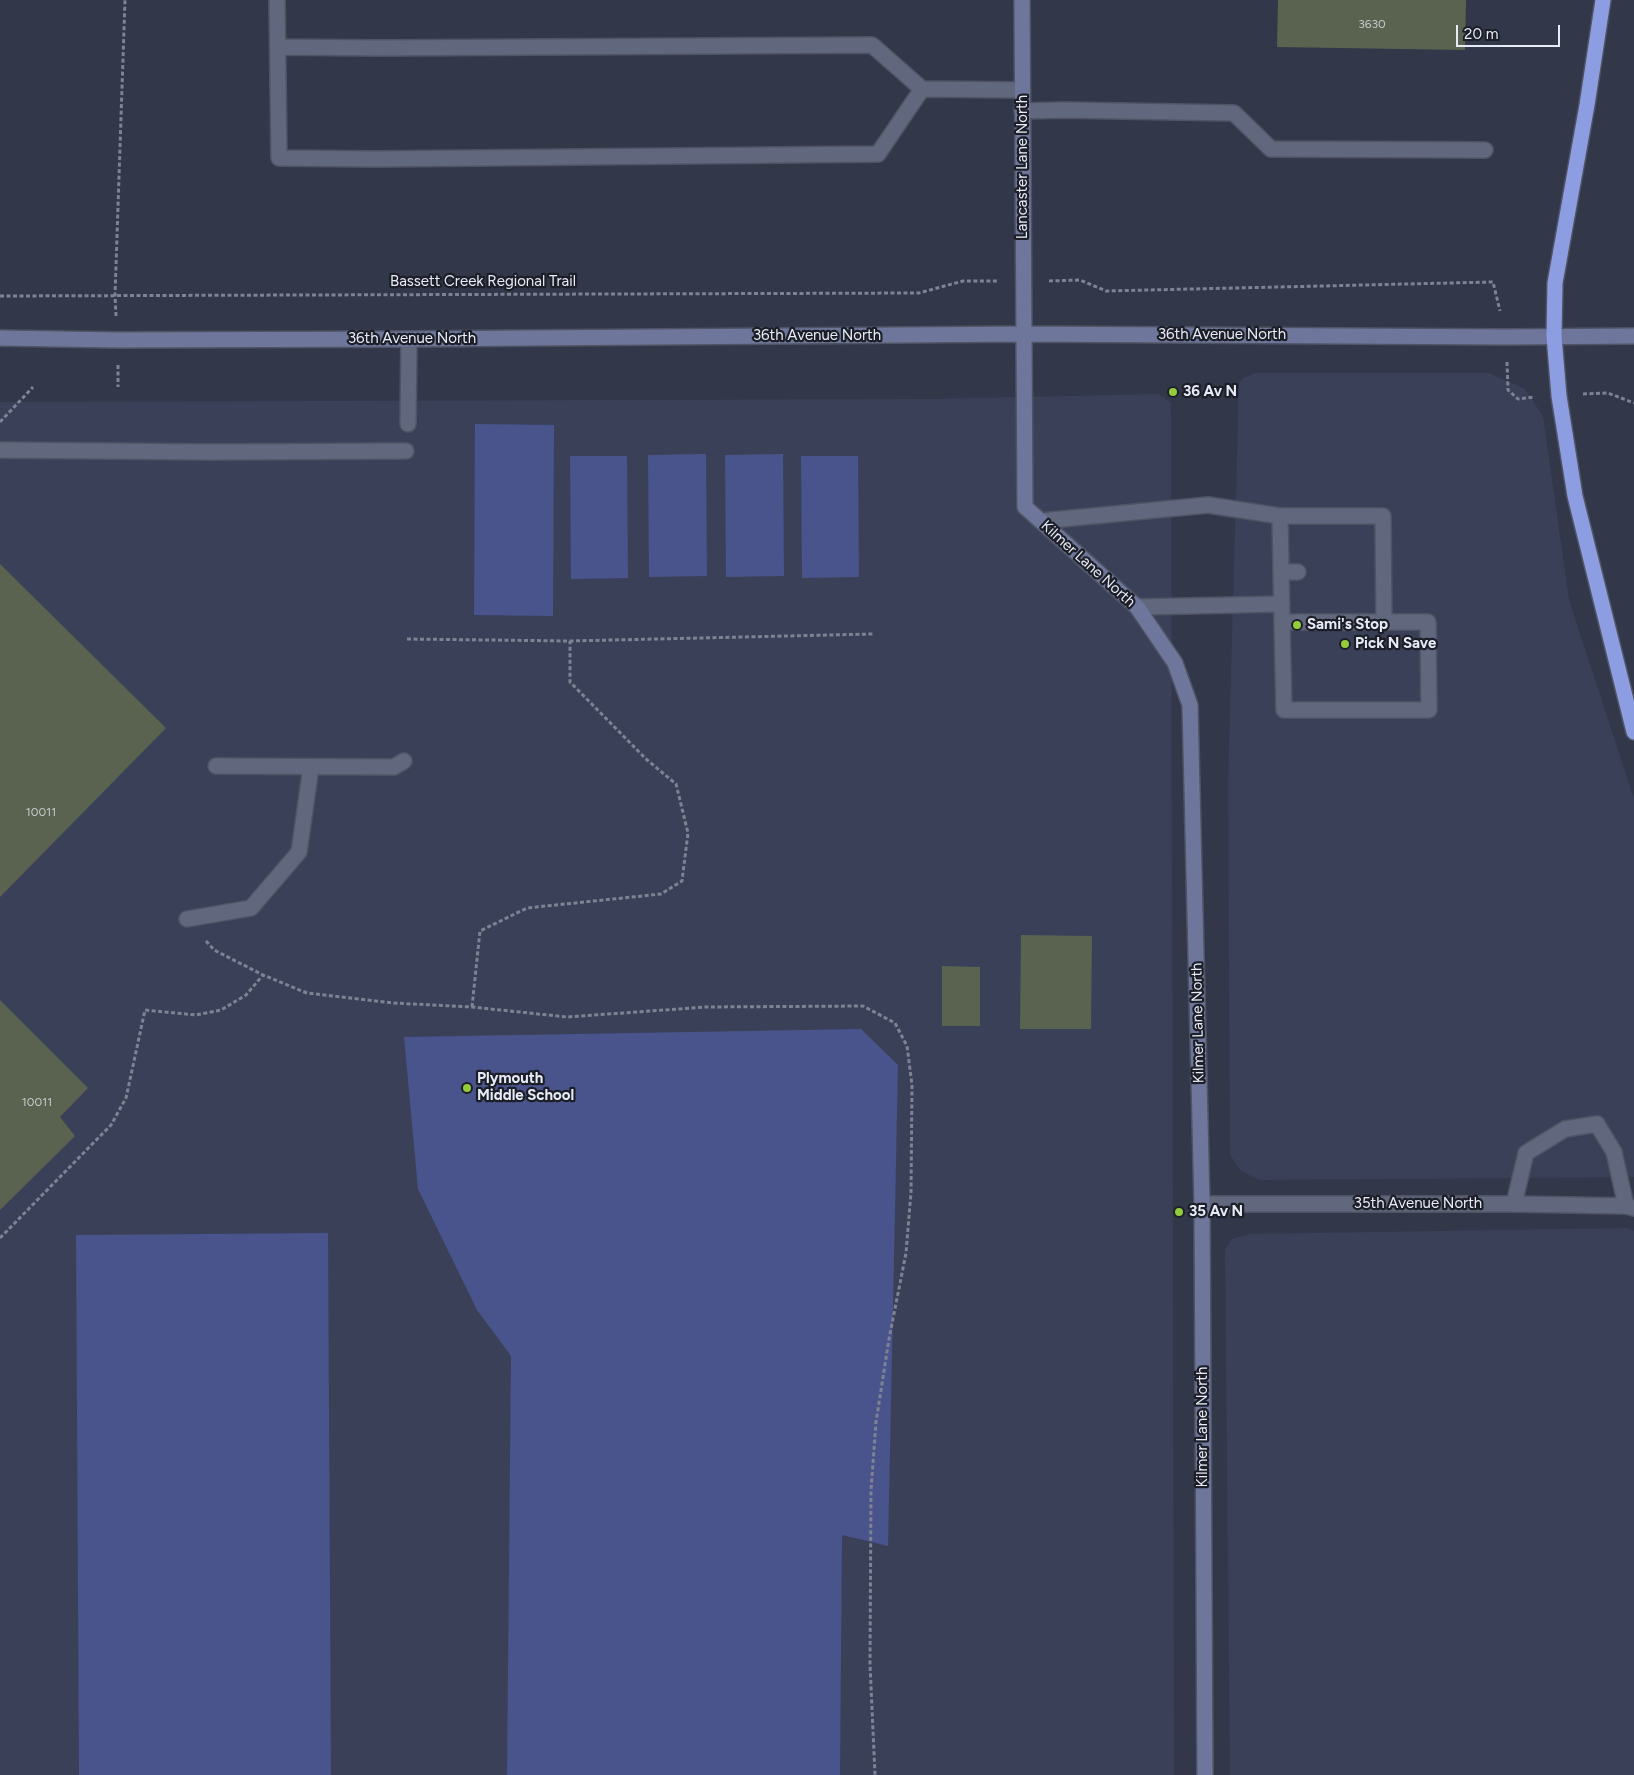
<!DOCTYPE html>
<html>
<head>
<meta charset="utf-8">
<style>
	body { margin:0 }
	#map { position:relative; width:1634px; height:1775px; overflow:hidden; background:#32374a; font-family:Figtree,sans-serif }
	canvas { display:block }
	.scale { position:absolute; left:1456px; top:25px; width:104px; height:22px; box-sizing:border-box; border:2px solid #e7ebf7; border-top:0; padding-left:6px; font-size:15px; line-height:18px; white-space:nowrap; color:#e7ebf7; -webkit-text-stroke:4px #1c1f27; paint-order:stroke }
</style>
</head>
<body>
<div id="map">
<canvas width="1634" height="1775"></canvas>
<div class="scale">20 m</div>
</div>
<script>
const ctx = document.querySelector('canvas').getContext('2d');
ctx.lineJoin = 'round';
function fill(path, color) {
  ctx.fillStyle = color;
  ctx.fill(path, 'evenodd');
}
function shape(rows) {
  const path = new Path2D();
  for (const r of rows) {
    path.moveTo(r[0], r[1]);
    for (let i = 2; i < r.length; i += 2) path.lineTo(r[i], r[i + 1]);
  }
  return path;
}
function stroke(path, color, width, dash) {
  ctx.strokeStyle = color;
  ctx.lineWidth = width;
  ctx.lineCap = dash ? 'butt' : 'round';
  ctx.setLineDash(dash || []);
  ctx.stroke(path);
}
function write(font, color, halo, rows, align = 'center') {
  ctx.font = font + ' Figtree,sans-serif';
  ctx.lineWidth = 4.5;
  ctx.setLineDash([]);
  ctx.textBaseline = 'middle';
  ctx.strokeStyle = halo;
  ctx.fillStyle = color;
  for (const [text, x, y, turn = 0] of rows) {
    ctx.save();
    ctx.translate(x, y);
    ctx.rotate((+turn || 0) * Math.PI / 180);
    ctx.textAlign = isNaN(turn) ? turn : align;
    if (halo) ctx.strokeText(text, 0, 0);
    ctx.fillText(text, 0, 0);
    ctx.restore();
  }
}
fill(shape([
	[1256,373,1489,373,1525,389,1543,416,1569,600,1634,799,1634,1177,1259,1180,1241,1171,1230,1155,1228,785,1239,383,1243,378],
	[1158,394,1171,403,1174,1775,0,1775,0,402,932,399],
	[1627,1228,1634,1231,1634,1775,1230,1775,1225,1249,1232,1239,1250,1234]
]), '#3b4059');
fill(shape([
	[475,424,554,425,553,616,474,615],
	[706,454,707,576,649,577,648,455],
	[783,454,784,576,726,577,725,455],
	[570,456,627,456,628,578,571,579],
	[801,456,858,456,859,577,802,578],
	[861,1029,898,1065,888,1546,842,1535,840,1775,507,1775,511,1356,477,1310,418,1189,404,1037],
	[328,1233,331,1775,79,1775,76,1235]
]), '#48548b');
fill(shape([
	[1278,0,1466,0,1465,50,1277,47],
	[0,564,166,728,0,897],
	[1021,935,1092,936,1091,1029,1020,1029],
	[942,966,980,967,980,1026,942,1026],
	[0,1000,88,1088,60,1117,75,1136,0,1210]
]), '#59634f');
const lane = shape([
	[277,0,279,158,376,159,878,154,922,89,872,45,378,48,278,47],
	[922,89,1022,90],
	[1022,111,1063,110,1234,113,1271,149,1485,150],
	[408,424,409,339],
	[0,450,210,452,406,451],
	[1041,521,1208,505,1280,516,1383,516,1384,622,1282,622,1280,516],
	[1282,572,1298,572],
	[1137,607,1282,604],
	[1282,622,1284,710,1429,710,1428,622,1384,622],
	[216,766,394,767,404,761],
	[187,919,251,908,299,852,311,767],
	[1514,1204,1526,1153,1565,1129,1597,1124,1614,1152,1626,1206]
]);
const street = shape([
	[1202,1204,1514,1204,1626,1206,1634,1208]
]);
const secondary = shape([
	[1022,0,1025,507,1137,607,1175,663,1190,705,1202,1204,1205,1775],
	[0,338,118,340,409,339,1023,334,1506,337,1634,336]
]);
const highway = shape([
	[1603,0,1587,105,1555,283,1554,336,1559,396,1575,496,1634,732]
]);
stroke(lane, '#4f5363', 18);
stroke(street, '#4f5363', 18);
stroke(secondary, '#4f5363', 18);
stroke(highway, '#4f5363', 18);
stroke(shape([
	[1049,281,1080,280,1106,291,1493,282,1500,311],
	[0,296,919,293,963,281,998,281],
	[116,316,115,295,125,0],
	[1507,362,1508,390,1518,399,1535,397],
	[118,365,118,387],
	[1583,394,1608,393,1634,403],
	[0,422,33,387],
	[407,639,570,641,873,634],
	[206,941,214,950,263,975],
	[472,1007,480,931,527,908,661,894,682,881,688,833,676,784,646,759,570,682,570,641],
	[0,1238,111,1125,126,1098,145,1010,196,1015,221,1010,246,995,263,975,307,993,393,1003,472,1007,567,1017,706,1007,863,1006,895,1023,907,1046,912,1085,911,1192,906,1253,889,1339,876,1422,871,1490,870,1664,875,1775]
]), '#7e8393', 3, [4, 2.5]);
stroke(lane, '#61677c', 15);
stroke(street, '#61677c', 15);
stroke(secondary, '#6e779b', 15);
stroke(highway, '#8d9de2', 15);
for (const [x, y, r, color] of [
	[1173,392,5,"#94cc3c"],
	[1297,625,5,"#94cc3c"],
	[1345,644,5,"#94cc3c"],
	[467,1088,5,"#94cc3c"],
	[1179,1212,5,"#94cc3c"]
]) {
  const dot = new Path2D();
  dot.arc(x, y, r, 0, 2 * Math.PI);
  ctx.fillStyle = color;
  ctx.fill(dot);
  stroke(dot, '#1c1f27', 2);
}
write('12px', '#c4c9cd', null, [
	["3630",1372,24],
	["10011",41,812],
	["10011",37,1102]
]);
write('15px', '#e7ebf7', '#1c1f27', [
	["Lancaster Lane North",1023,167,-90],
	["Bassett Creek Regional Trail",483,282],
	["36th Avenue North",1222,335],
	["36th Avenue North",817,336],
	["36th Avenue North",412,339],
	["Kilmer Lane North",1088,564,42],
	["Kilmer Lane North",1198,1023,-91],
	["35th Avenue North",1418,1204],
	["Kilmer Lane North",1203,1427,-90]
]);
write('bold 15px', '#e7ebf7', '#1c1f27', [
	["36 Av N",1183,392],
	["Sami's Stop",1307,625],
	["Pick N Save",1355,644],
	["Plymouth",477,1079],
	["Middle School",477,1096],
	["35 Av N",1189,1212]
], 'left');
</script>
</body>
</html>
